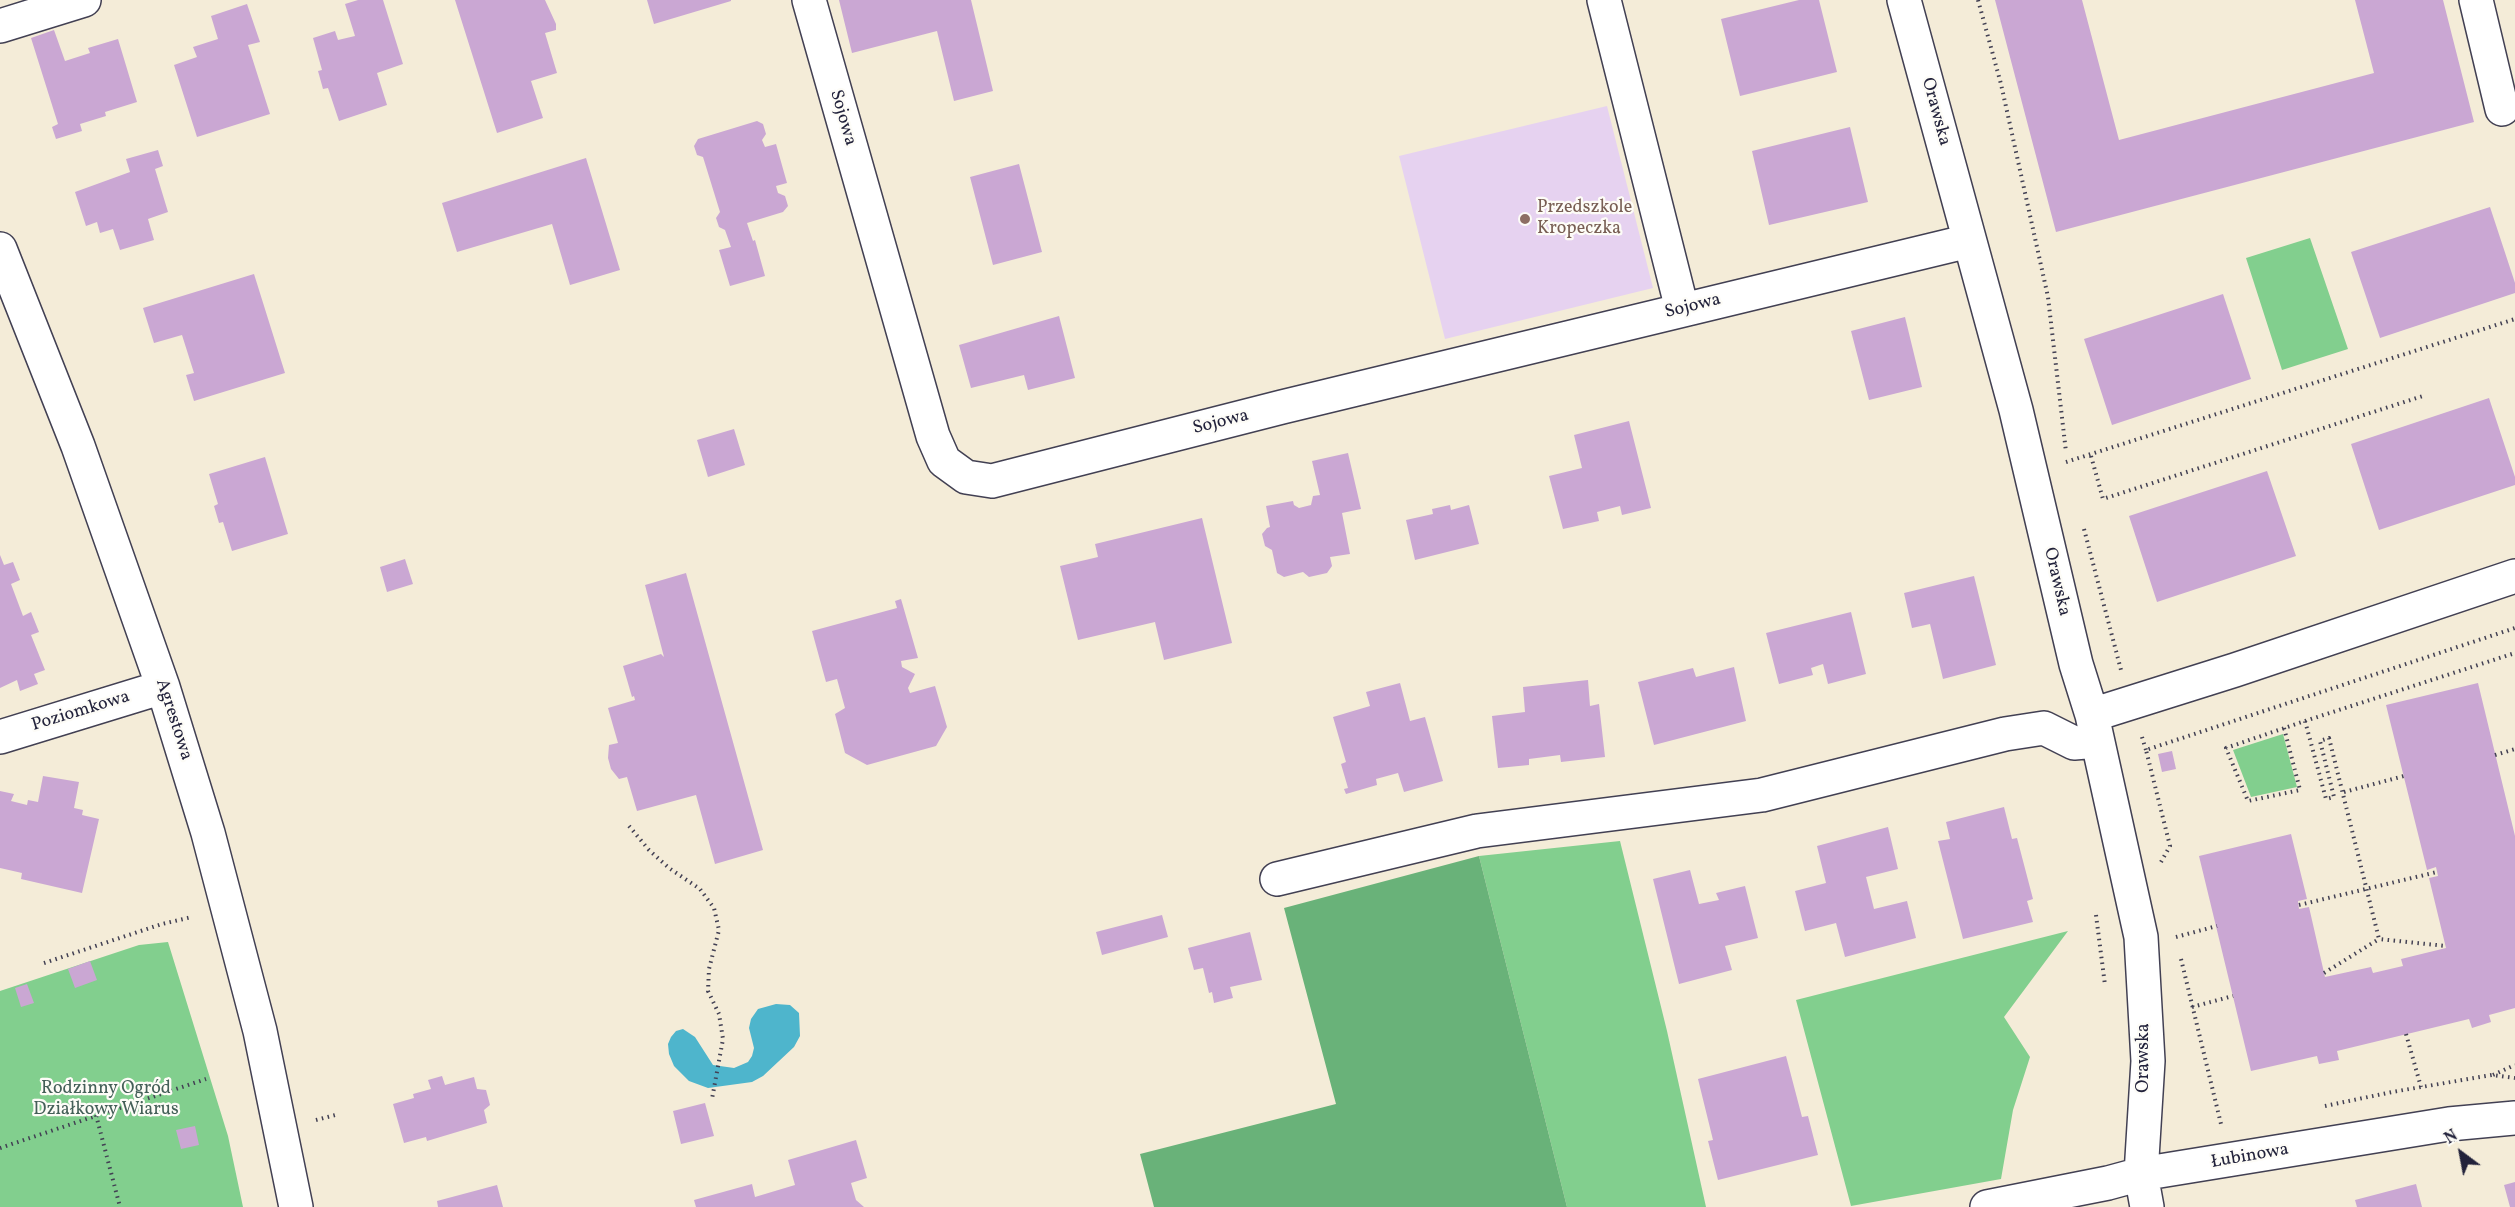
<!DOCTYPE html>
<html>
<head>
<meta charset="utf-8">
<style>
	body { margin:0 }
	#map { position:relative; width:2515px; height:1207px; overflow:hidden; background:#f4ecd8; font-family:Vollkorn,serif }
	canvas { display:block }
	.north { position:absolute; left:2431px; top:1123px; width:60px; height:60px; -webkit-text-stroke:4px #fdfcf7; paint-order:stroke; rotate:328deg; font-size:16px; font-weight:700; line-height:24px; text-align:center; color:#22223b }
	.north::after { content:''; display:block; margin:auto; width:21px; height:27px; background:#22223b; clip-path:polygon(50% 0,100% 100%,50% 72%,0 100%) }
</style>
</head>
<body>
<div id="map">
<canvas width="2515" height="1207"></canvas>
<div class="north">N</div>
</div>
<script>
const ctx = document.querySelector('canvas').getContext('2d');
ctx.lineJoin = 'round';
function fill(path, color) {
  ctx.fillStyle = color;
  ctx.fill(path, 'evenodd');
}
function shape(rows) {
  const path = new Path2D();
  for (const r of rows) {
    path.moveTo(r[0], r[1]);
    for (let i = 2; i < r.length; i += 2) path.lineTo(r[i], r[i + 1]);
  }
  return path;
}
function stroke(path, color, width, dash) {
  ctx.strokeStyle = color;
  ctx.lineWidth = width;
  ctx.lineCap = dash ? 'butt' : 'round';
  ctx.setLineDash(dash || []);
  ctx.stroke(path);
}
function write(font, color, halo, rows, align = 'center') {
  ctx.font = font + ' Vollkorn,serif';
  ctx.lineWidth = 4.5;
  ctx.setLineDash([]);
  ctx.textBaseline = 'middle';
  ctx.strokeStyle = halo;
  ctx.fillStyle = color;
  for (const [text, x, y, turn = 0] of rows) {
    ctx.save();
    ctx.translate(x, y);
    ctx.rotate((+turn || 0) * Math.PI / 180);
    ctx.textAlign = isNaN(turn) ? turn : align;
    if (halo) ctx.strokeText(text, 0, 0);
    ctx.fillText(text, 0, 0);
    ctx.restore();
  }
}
fill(shape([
	[1607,106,1653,288,1445,339,1399,156]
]), '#e6d2f0');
fill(shape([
	[2310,238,2348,349,2282,370,2246,258],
	[2283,734,2297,787,2251,797,2233,750],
	[1620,841,1667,1031,1706,1207,1567,1207,1479,856],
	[2068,931,2004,1017,2030,1057,2013,1110,2001,1179,1851,1206,1796,1000],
	[168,942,228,1136,243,1207,0,1207,0,991,139,945]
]), '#82cf8e');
fill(shape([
	[1479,856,1567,1207,1154,1207,1140,1154,1336,1104,1284,908]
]), '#69b279');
fill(shape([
	[776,1004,790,1005,799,1013,800,1036,794,1047,763,1076,752,1082,708,1088,689,1081,674,1066,669,1054,668,1044,671,1037,676,1031,683,1029,695,1037,713,1065,734,1068,748,1062,752,1056,754,1048,749,1028,751,1019,758,1009]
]), '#4eb5cc');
fill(shape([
	[358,0,383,0,403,64,377,73,387,105,339,121,328,88,323,89,318,71,322,70,313,38,335,31,338,40,355,36,345,4],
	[455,0,545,0,556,24,556,30,545,33,557,73,531,81,543,118,497,133],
	[647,0,731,0,731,1,654,24],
	[839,0,971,0,993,91,954,101,937,31,852,53],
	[1799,0,1819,0,1837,72,1740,96,1721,19],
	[1995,0,2082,0,2119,140,2374,73,2355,0,2443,0,2474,122,2056,232],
	[247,4,260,42,248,45,270,114,197,137,174,65,197,57,193,47,218,39,211,16],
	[54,30,65,61,90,53,88,48,118,39,137,102,105,112,106,116,80,124,82,131,56,139,52,127,58,124,31,38],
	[757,121,763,124,766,134,762,140,765,147,776,144,787,183,776,186,778,193,785,196,788,206,783,212,747,223,753,241,755,240,765,276,730,286,719,250,731,247,725,230,719,227,716,218,720,212,703,157,697,155,694,146,698,139],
	[1850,127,1868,202,1769,225,1752,151],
	[158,150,163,166,155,169,168,212,148,219,154,240,120,250,113,229,100,233,97,222,86,226,75,192,130,172,126,159],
	[586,158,620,270,570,285,552,224,457,252,442,203],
	[1019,164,1042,252,993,265,970,177],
	[2490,207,2515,283,2515,293,2380,338,2351,252],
	[254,274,285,373,194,401,186,375,194,373,182,335,154,343,143,308],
	[2223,294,2251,379,2112,425,2084,339],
	[1059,316,1075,378,1028,390,1024,375,971,388,959,345],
	[1905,317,1922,387,1869,400,1851,331],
	[2489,398,2515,477,2515,485,2379,530,2351,444],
	[1629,421,1651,508,1622,515,1620,506,1597,512,1599,521,1563,529,1549,476,1582,468,1574,435],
	[734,429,745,465,708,477,697,440],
	[1348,453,1361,509,1342,513,1350,554,1330,557,1332,566,1327,573,1309,577,1303,572,1284,577,1277,573,1272,550,1265,546,1262,534,1267,528,1270,527,1266,506,1293,501,1294,505,1299,508,1311,505,1313,496,1320,495,1312,461],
	[265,457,288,534,232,551,223,522,219,523,214,506,218,504,209,474],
	[2267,471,2296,556,2157,602,2129,516],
	[1450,505,1451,510,1469,505,1479,544,1415,560,1406,520,1433,514,1432,509],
	[1202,518,1232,643,1164,660,1155,622,1078,640,1060,566,1098,557,1095,544],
	[0,555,4,565,13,562,20,580,11,584,23,616,31,612,39,632,31,635,45,670,34,674,38,684,20,691,17,680,0,688],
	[405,559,413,584,387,592,380,567],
	[686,573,763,850,715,864,696,795,637,811,627,777,619,779,611,769,608,758,609,745,618,743,608,708,635,700,634,696,632,697,623,666,661,654,664,657,645,585],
	[1974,576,1996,665,1943,679,1930,624,1912,628,1904,593],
	[901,599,918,658,901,661,902,667,915,674,908,688,910,693,935,686,947,727,936,746,867,765,845,753,835,714,845,708,837,679,826,682,812,631,897,608,895,601],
	[1851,612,1866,674,1828,684,1823,664,1811,668,1813,675,1779,684,1766,633],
	[1734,667,1746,721,1654,745,1638,682,1693,668,1696,677],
	[1588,680,1590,706,1599,704,1605,757,1561,762,1560,755,1529,759,1529,765,1498,768,1492,716,1525,712,1523,687],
	[1400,683,1410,721,1425,717,1443,781,1404,792,1398,773,1376,779,1377,785,1346,794,1344,789,1348,788,1341,764,1346,762,1333,717,1370,706,1366,692],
	[2478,683,2515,836,2515,1008,2489,1015,2491,1022,2472,1028,2469,1019,2337,1051,2339,1060,2319,1064,2317,1056,2251,1071,2199,856,2291,834,2307,899,2298,901,2299,909,2309,907,2325,977,2371,967,2373,973,2403,966,2401,959,2446,948,2429,878,2438,876,2436,867,2427,870,2386,705],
	[2172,751,2176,769,2162,772,2158,754],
	[43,776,79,782,74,808,83,810,82,815,99,819,82,893,21,879,22,873,0,868,0,791,14,794,11,801,27,805,28,800,38,802],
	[2004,807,2012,839,2017,838,2033,899,2027,901,2033,922,1963,939,1938,841,1950,839,1946,822],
	[1888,827,1898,869,1866,877,1874,909,1907,901,1916,938,1845,957,1836,923,1805,931,1795,891,1826,883,1817,846],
	[1690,870,1699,904,1719,900,1716,893,1745,886,1758,938,1725,946,1732,970,1679,984,1653,879],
	[1162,915,1168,937,1102,955,1096,932],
	[1250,932,1262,980,1230,987,1233,998,1214,1003,1212,992,1209,993,1203,968,1194,970,1188,948],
	[90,961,97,980,75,988,68,969],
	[27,984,34,1003,21,1007,15,988],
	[1786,1056,1802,1117,1808,1116,1818,1155,1718,1180,1708,1141,1713,1140,1698,1079],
	[442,1076,445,1085,474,1077,477,1089,486,1090,490,1105,484,1110,487,1123,427,1141,426,1137,404,1143,393,1104,414,1098,413,1094,431,1089,428,1080],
	[705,1103,714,1136,681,1144,673,1111],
	[195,1126,199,1145,181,1149,176,1130],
	[856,1140,867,1178,851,1183,856,1200,864,1207,696,1207,694,1200,752,1184,755,1197,795,1185,788,1160],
	[2515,1182,2515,1207,2510,1207,2504,1185],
	[2416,1184,2422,1207,2357,1207,2355,1200],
	[497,1185,503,1207,438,1207,437,1201]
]), '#caa7d3');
const minor = shape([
	[809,0,933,436,944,461,966,477,992,481,1282,407,1969,241],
	[1604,0,1682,309],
	[1904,0,2016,410,2076,664,2092,715,2141,937,2148,1061,2141,1174,2147,1207],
	[2476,0,2502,109],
	[0,26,84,0],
	[0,249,78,446,163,687,208,833,260,1031,296,1207],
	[2092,715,2235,670,2515,576],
	[0,737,163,687],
	[1277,879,1477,831,1762,795,2005,734,2044,728,2074,743,2097,741],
	[1987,1207,2108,1183,2141,1174,2449,1124,2515,1118]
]);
stroke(minor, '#424053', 36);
stroke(shape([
	[1978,0,2001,84,2048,297,2066,452],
	[2091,456,2103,499,2426,395],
	[2066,462,2515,319],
	[2084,529,2121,670],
	[2305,721,2326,799,2334,797,2320,741,2329,738,2379,939,2446,946],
	[2284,728,2300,790,2248,801,2226,748,2305,721,2515,653],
	[2142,737,2146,750],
	[2495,755,2515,749],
	[2344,792,2404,776],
	[629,826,649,850,669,868,700,889,714,908,719,930,709,969,708,991,719,1014,723,1039,712,1099],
	[2161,862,2170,846,2146,750,2515,628],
	[2299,905,2437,872],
	[2096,915,2105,985],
	[2176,937,2217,926],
	[2181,959,2221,1124],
	[44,963,162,924,192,917],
	[2324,973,2379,939],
	[2192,1007,2233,996],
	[2406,1034,2421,1087],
	[2493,1075,2515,1065],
	[2325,1106,2392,1092,2492,1075,2515,1078],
	[96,1115,120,1207],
	[316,1120,339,1114],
	[0,1148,206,1079]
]), '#424053', 4, [1.5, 4.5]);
stroke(minor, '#fff', 33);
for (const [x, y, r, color] of [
	[1525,219,6,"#8d6e63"]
]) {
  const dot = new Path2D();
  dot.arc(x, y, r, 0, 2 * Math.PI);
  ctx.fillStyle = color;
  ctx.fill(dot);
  stroke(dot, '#fdfcf7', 2);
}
write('18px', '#22223b', '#fdfcf7', [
	["Orawska",1935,112,75],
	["Sojowa",842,118,74],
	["Sojowa",1693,307,-14],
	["Sojowa",1221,423,-14],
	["Orawska",2056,582,77],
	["Poziomkowa",81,712,-17],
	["Agrestowa",173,720,72],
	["Orawska",2145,1058,-90],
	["Łubinowa",2250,1157,-10]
]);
write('18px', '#785e54', '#fdfcf7', [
	["Przedszkole",1537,209],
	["Kropeczka",1537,230]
], 'left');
write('18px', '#445f58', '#fdfcf7', [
	["Rodzinny Ogród",106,1090],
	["Działkowy Wiarus",106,1111]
]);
</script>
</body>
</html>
